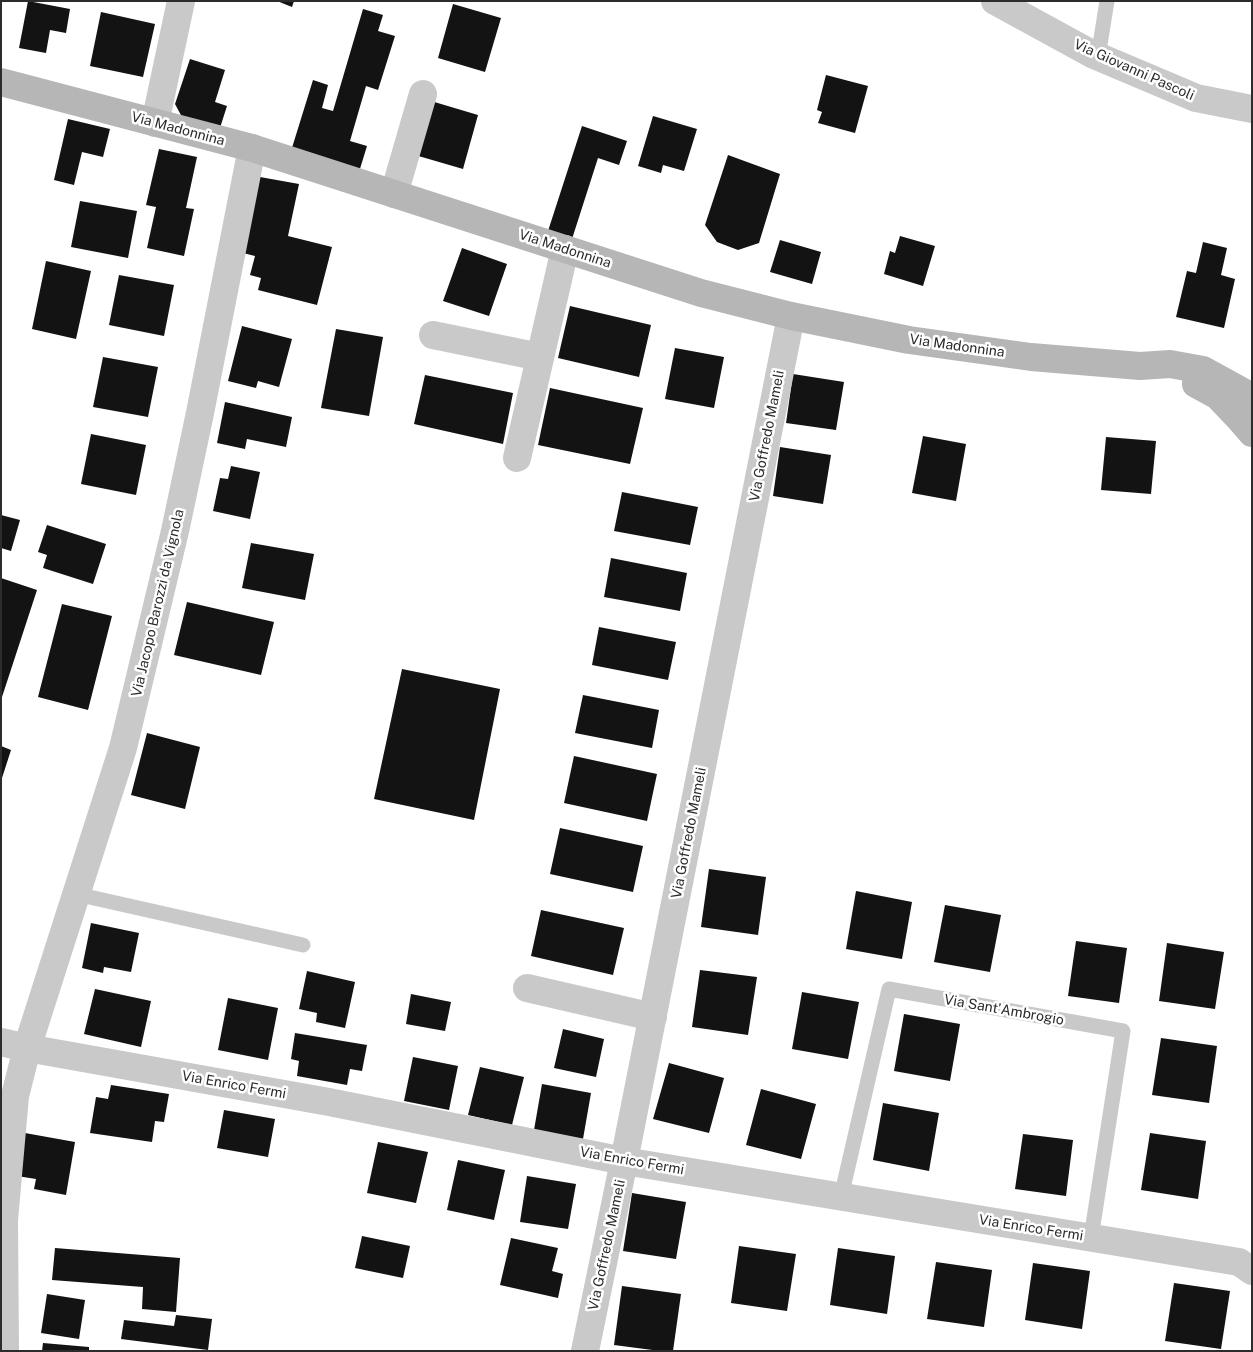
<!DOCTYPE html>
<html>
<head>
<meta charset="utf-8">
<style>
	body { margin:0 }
	#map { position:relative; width:1253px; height:1352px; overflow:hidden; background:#fff; font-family:"Public Sans",sans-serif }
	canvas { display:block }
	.frame { position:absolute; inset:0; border:2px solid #2c2c2c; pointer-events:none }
</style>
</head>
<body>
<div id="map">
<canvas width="1253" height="1352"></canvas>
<div class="frame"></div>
</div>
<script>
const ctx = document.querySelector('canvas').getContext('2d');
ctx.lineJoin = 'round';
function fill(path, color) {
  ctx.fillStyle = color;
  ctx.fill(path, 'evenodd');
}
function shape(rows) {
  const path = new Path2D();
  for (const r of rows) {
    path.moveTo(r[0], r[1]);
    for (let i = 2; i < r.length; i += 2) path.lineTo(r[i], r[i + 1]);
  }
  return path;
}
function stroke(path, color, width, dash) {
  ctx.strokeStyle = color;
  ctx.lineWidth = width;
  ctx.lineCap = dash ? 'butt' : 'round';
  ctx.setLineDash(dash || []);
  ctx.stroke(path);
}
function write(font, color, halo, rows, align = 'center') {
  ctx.font = font + ' "Public Sans",sans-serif';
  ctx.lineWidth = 5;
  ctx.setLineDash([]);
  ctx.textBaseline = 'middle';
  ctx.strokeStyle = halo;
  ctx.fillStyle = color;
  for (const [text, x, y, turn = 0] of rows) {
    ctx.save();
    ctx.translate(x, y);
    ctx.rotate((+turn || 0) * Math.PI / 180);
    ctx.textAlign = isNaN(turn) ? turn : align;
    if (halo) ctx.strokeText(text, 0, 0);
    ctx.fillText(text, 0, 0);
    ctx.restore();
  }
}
fill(shape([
	[28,1,70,9,66,33,50,30,46,53,19,48],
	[277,1,294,1,292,7],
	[453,4,501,18,485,72,438,58],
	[363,9,383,15,378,31,395,36,378,90,366,86,350,141,367,146,359,172,291,151,313,80,328,85,322,108,333,111],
	[101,12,155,24,143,77,90,66],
	[190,59,225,70,215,102,227,106,219,131,183,119,175,104],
	[826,75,868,86,855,133,818,123,822,112,817,110],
	[431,101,478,115,463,169,415,155],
	[653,116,697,129,684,171,663,165,661,173,638,166],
	[68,119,110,129,103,157,82,152,74,185,54,180],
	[582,126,627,141,619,165,598,158,572,239,548,231],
	[159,149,197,157,186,208,194,209,184,256,147,248,156,207,146,205],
	[728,155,780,174,759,243,738,250,717,242,705,225],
	[260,177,299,184,288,236,332,247,317,305,258,290,261,278,250,275,255,256,243,253],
	[80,201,137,211,128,258,71,247],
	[900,236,935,246,923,286,884,274,890,251,895,253],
	[780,240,821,252,812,284,770,272],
	[1203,242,1227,248,1221,275,1235,279,1224,328,1176,317,1187,271,1196,273],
	[462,248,507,264,489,316,443,301],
	[46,261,91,271,76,339,32,329],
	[119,275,174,285,164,336,109,325],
	[570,306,651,325,639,377,558,358],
	[242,326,292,339,279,387,258,381,256,388,228,381],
	[336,329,383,337,369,416,321,408],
	[675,348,724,357,714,408,665,399],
	[103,357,158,367,148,417,93,407],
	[793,374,844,382,836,430,786,423],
	[425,375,513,393,503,444,414,424],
	[550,388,643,408,630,464,538,445],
	[225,402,292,417,286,447,247,439,245,449,217,443],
	[91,434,146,445,136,495,81,484],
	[923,436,966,444,956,501,912,493],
	[1106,437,1156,441,1151,494,1101,490],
	[780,447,831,455,823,504,773,496],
	[231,466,260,472,250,519,213,511,220,478,228,479],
	[622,492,698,507,690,545,614,531],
	[1,515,20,520,11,551,1,548],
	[47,525,106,544,93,584,43,568,47,555,38,552],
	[251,543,314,554,305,600,242,588],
	[611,558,687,573,680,611,604,597],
	[1,578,37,590,2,697,1,697],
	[187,602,274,622,261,675,174,655],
	[62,604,112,616,88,710,38,697],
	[599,627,676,642,668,680,592,665],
	[402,669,500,689,474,820,374,799],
	[583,695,659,710,652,748,575,733],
	[147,733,200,747,185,809,131,795],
	[1,746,11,750,2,778,1,778],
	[574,756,657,774,647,821,564,803],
	[560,828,643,846,633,892,550,874],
	[709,869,766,877,758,935,701,927],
	[856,891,912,902,902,959,846,949],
	[945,905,1001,915,990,972,934,962],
	[541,910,624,928,613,975,531,956],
	[91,923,139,933,131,972,104,967,103,973,82,968],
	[1076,941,1127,948,1119,1003,1068,996],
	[1167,943,1224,952,1215,1009,1159,1001],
	[700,970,757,977,748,1035,692,1027],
	[307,971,355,982,345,1028,316,1022,317,1013,299,1009],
	[95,989,151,1001,141,1047,84,1034],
	[802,992,859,1002,848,1059,792,1049],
	[411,994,451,1002,445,1031,406,1024],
	[228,998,278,1008,268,1060,218,1050],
	[904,1014,960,1024,950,1081,894,1071],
	[563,1029,604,1039,596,1077,554,1068],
	[295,1033,367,1045,362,1071,350,1069,347,1085,297,1076,299,1061,291,1059],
	[1161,1038,1217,1046,1209,1103,1152,1095],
	[413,1057,458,1066,449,1110,404,1101],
	[669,1063,724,1078,709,1133,653,1119],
	[480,1067,524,1077,512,1125,468,1115],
	[542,1084,591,1093,583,1139,534,1130],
	[111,1085,169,1094,164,1122,155,1121,152,1142,90,1133,96,1097,108,1099],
	[761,1089,816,1104,801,1159,746,1145],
	[883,1103,939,1113,929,1171,873,1160],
	[224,1110,275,1119,268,1157,217,1148],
	[25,1133,75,1142,66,1195,34,1189,36,1179,17,1176],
	[1150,1133,1206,1141,1198,1199,1141,1190],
	[1023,1134,1073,1140,1066,1196,1015,1189],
	[378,1142,428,1152,416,1203,367,1193],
	[458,1160,505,1170,494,1220,447,1210],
	[527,1176,576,1184,568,1229,520,1222],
	[632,1193,686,1202,676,1259,623,1251],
	[362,1236,410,1246,403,1278,355,1268],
	[511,1238,558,1248,552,1271,563,1274,558,1298,500,1285],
	[739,1246,796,1254,787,1311,731,1303],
	[55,1248,180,1258,176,1312,142,1309,143,1287,52,1280],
	[838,1248,895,1256,887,1314,830,1305],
	[936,1262,992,1270,984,1327,927,1319],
	[1033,1263,1090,1271,1082,1329,1025,1320],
	[1174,1283,1230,1291,1221,1349,1165,1341],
	[622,1286,681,1294,673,1351,660,1351,614,1345],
	[47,1294,85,1300,79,1339,41,1333],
	[176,1315,212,1319,208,1350,121,1339,124,1320,174,1326],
	[43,1343,89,1347,89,1351,42,1351]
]), '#131313');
stroke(shape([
	[1098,57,1107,1],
	[76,894,303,945],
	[841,1197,889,989,1123,1031,1091,1238]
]), '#c9c9c9', 15);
stroke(shape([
	[995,1,1092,54,1196,98,1252,109],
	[155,123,181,1],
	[394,194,423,94],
	[433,335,540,357],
	[517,458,565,249],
	[527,988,653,1017],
	[1,1042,27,1048,329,1102,624,1161,1239,1262,1252,1271],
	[5,1351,4,1220,15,1096,27,1048,123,748,175,531,200,413,252,148],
	[585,1351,624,1161,791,316]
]), '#c9c9c9', 28);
stroke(shape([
	[1,82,252,148,701,293,791,316,909,340,1031,357,1140,366,1170,364,1203,370,1252,397],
	[1196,384,1218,396,1239,418,1252,433]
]), '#b6b6b6', 28);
write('14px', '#2c2c2c', '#fff', [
	["Via Giovanni Pascoli",1134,70,24],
	["Via Madonnina",178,129,15],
	["Via Madonnina",565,249,18],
	["Via Madonnina",957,346,8],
	["Via Goffredo Mameli",767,436,-79],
	["Via Jacopo Barozzi da Vignola",158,603,-77],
	["Via Goffredo Mameli",689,833,-79],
	["Via Sant'Ambrogio",1004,1010,10],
	["Via Enrico Fermi",234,1085,10],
	["Via Enrico Fermi",632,1161,10],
	["Via Enrico Fermi",1031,1228,9],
	["Via Goffredo Mameli",607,1245,-78]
]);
</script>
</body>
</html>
